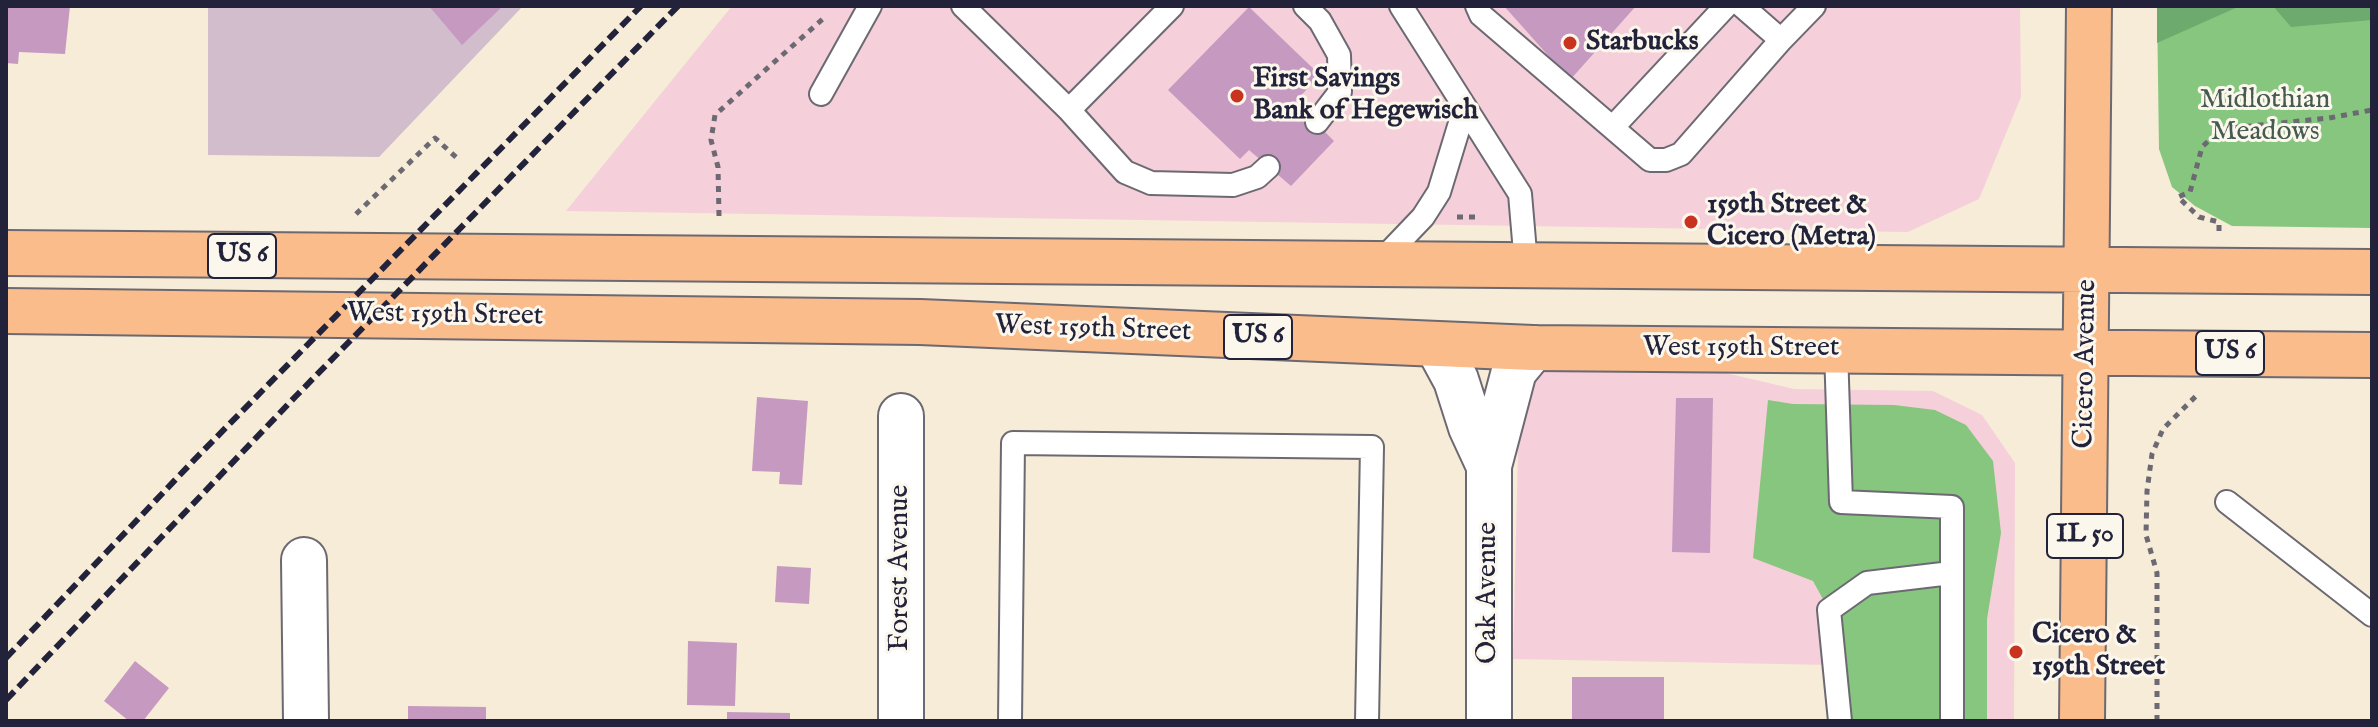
<!DOCTYPE html>
<html>
<head>
<meta charset="utf-8">
<style>
	body { margin:0 }
	#map { position:relative; width:2378px; height:727px; overflow:hidden; background:#f6ecd7; font-family:"IM FELL English",serif }
	canvas { display:block }
	.frame { position:absolute; inset:0; border:8px solid #22223b; pointer-events:none }
</style>
</head>
<body>
<div id="map">
<canvas width="2378" height="727"></canvas>
<div class="frame"></div>
</div>
<script>
const ctx = document.querySelector('canvas').getContext('2d');
ctx.lineJoin = 'round';
function fill(path, color) {
  ctx.fillStyle = color;
  ctx.fill(path, 'evenodd');
}
function shape(rows) {
  const path = new Path2D();
  for (const r of rows) {
    path.moveTo(r[0], r[1]);
    for (let i = 2; i < r.length; i += 2) path.lineTo(r[i], r[i + 1]);
  }
  return path;
}
function stroke(path, color, width, dash) {
  ctx.strokeStyle = color;
  ctx.lineWidth = width;
  ctx.lineCap = dash ? 'butt' : 'round';
  ctx.setLineDash(dash || []);
  ctx.stroke(path);
}
function write(font, color, halo, rows, align = 'center') {
  ctx.font = font + ' "IM FELL English",serif';
  ctx.lineWidth = 6;
  ctx.setLineDash([]);
  ctx.textBaseline = 'middle';
  ctx.strokeStyle = halo;
  ctx.fillStyle = color;
  for (const [text, x, y, turn = 0] of rows) {
    ctx.save();
    ctx.translate(x, y);
    ctx.rotate((+turn || 0) * Math.PI / 180);
    ctx.textAlign = isNaN(turn) ? turn : align;
    if (halo) ctx.strokeText(text, 0, 0);
    ctx.fillText(text, 0, 0);
    ctx.restore();
  }
}
fill(shape([
	[732,6,2020,6,2021,97,1979,199,1908,232,566,211],
	[1520,368,1717,371,1794,389,1933,391,1982,415,2015,463,2014,721,1835,721,1834,665,1513,659]
]), '#f5cfda');
fill(shape([
	[208,6,523,6,379,157,208,155]
]), '#d1bdcb');
fill(shape([
	[2157,6,2372,6,2372,228,2232,226,2195,206,2172,187,2159,149],
	[1768,400,1793,404,1894,405,1935,410,1966,425,1993,461,2001,533,1987,619,1987,721,1835,721,1829,610,1813,581,1753,558]
]), '#86c67e');
fill(shape([
	[2157,6,2240,6,2157,43],
	[2273,6,2372,6,2372,20,2291,27]
]), '#6cab6d');
fill(shape([
	[6,6,70,6,65,54,19,52,18,64,6,63],
	[429,6,503,6,462,45],
	[1504,6,1636,6,1570,80],
	[1249,7,1320,75,1295,102,1334,141,1291,186,1249,150,1240,159,1168,90],
	[757,397,808,401,802,485,779,484,780,472,752,471],
	[1676,398,1713,398,1710,553,1672,552],
	[777,566,811,568,809,604,775,602],
	[688,641,737,643,735,706,687,705],
	[135,661,169,688,143,721,129,721,104,701],
	[1572,677,1664,677,1664,719,1572,719],
	[408,706,486,707,486,721,408,721],
	[727,712,790,713,790,721,727,721]
]), '#c699c1');
const service = shape([
	[963,6,1069,110,1125,172,1151,183,1233,185,1257,177,1268,167],
	[1305,6,1320,21,1339,55,1340,92,1317,122],
	[1401,6,1520,194,1526,264],
	[1477,6,1481,15,1650,160,1666,160,1681,154,1781,40],
	[1742,6,1781,40,1814,6],
	[821,94,870,6],
	[1069,110,1172,6],
	[1613,127,1726,6],
	[1380,262,1423,217,1439,192,1464,110],
	[1836,350,1841,502,1952,507,1952,721],
	[2227,502,2372,615],
	[1010,721,1013,443,1372,447,1367,721],
	[1840,721,1829,610,1867,583,1951,573]
]);
const minor = shape([
	[1437,345,1456,380,1471,427,1489,466],
	[304,560,306,721],
	[901,721,901,416],
	[1489,721,1489,466,1514,371,1533,348]
]);
const primary = shape([
	[6,253,2372,272],
	[6,311,920,322,1533,348,2372,355],
	[2082,721,2089,6]
]);
stroke(service, '#6c6972', 26);
stroke(minor, '#6c6972', 48);
stroke(primary, '#6c6972', 48);
stroke(shape([
	[356,214,435,138,457,158],
	[719,216,718,167,711,140,715,115,826,16],
	[1457,217,1481,217],
	[2219,231,2219,222,2199,217,2178,197,2190,192,2202,147,2215,135,2232,128,2329,118,2372,110],
	[2157,721,2157,573,2146,535,2147,491,2152,454,2163,429,2196,396]
]), '#6c6972', 5, [6, 6]);
stroke(service, '#fff', 22);
stroke(minor, '#fff', 44);
stroke(primary, '#f9bc8a', 44);
stroke(shape([
	[6,658,196,458,641,6],
	[6,700,296,396,678,6]
]), '#22223b', 6, [12, 6]);
for (const [x, y, r, color] of [
	[1570,43,8,"#c8321e"],
	[1237,96,8,"#c8321e"],
	[1691,222,8,"#c8321e"],
	[2016,652,8,"#c8321e"]
]) {
  const dot = new Path2D();
  dot.arc(x, y, r, 0, 2 * Math.PI);
  ctx.fillStyle = color;
  ctx.fill(dot);
  stroke(dot, '#fbf7ec', 3);
}
for (const [x, y, w] of [
	[242,256,68],
	[1258,337,68],
	[2230,353,68],
	[2085,536,76]
]) {
  const box = new Path2D();
  box.roundRect(x - w / 2, y - 22, w, 44, 6);
  ctx.fillStyle = '#fbf7ec';
  ctx.fill(box);
  stroke(box, '#22223b', 2);
}
write('bold 26px', '#22223b', null, [
	["US 6",242,256],
	["US 6",1258,337],
	["US 6",2230,353],
	["IL 50",2085,536]
]);
write('bold 28px', '#22223b', '#fbf7ec', [
	["Starbucks",1586,43],
	["First Savings",1253,80],
	["Bank of Hegewisch",1253,112],
	["159th Street &",1707,206],
	["Cicero (Metra)",1707,238],
	["Cicero &",2032,636],
	["159th Street",2032,668]
], 'left');
write('28px', '#455b52', '#fbf7ec', [
	["Midlothian",2265,101],
	["Meadows",2265,133]
]);
write('28px', '#22223b', '#fbf7ec', [
	["West 159th Street",445,316,1],
	["West 159th Street",1093,330,2],
	["West 159th Street",1741,349],
	["Cicero Avenue",2087,364,-89],
	["Forest Avenue",901,568,-90],
	["Oak Avenue",1489,593,-90]
]);
</script>
</body>
</html>
